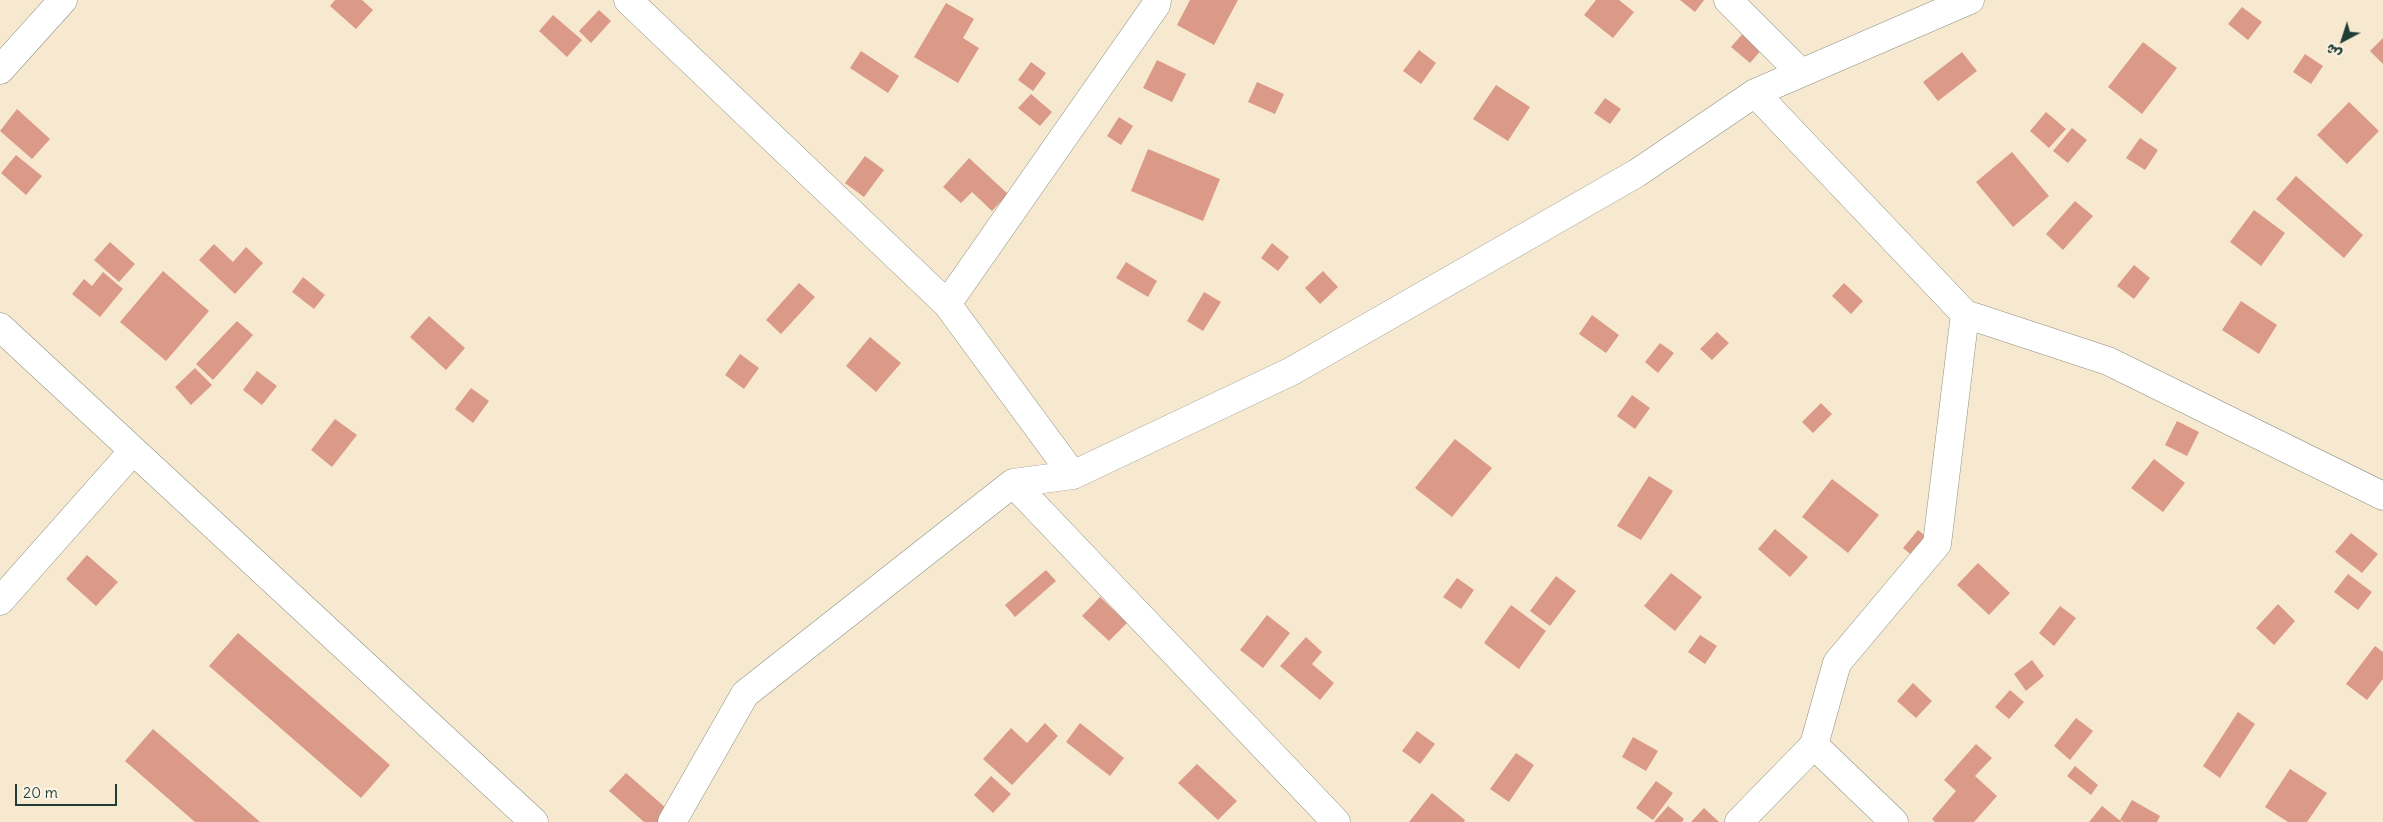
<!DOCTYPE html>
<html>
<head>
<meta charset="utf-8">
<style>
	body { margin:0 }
	#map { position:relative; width:2383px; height:822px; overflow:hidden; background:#f7e8d0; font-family:Delius,"Playpen Sans Arabic",sans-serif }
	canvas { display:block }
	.north { position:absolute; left:2318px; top:15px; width:50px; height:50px; -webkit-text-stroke:4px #fcf5e5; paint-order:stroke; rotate:220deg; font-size:14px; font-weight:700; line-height:20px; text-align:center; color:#1f3d34 }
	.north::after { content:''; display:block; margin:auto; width:18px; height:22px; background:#1f3d34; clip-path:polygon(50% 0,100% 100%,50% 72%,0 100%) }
	.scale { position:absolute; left:15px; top:784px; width:102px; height:22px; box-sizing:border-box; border:2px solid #1f3d34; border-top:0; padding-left:6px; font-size:15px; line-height:18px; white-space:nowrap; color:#1f3d34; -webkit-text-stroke:4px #fcf5e5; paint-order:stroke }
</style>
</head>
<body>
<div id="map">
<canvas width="2383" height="822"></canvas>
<div class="north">ش</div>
<div class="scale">20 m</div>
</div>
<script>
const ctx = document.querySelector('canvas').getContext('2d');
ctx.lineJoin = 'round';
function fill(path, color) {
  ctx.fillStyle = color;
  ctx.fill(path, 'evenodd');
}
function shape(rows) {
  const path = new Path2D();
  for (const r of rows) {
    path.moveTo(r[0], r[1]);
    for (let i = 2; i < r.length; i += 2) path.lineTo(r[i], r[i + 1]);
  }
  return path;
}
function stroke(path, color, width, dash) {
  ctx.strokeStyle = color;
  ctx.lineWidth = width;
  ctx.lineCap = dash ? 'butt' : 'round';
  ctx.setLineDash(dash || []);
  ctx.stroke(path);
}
fill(shape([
	[335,0,362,0,373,10,356,29,330,6],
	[1190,0,1238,0,1214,45,1177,25],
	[1596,0,1619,0,1634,12,1613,38,1584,15],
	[1680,0,1704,0,1695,12],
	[946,3,974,19,963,38,979,48,958,83,914,57],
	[2242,7,2262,22,2248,40,2228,24],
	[599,10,611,21,591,43,579,31],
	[553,15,582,40,567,57,539,31],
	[1753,22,1771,39,1750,63,1731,47],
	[2383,38,2383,64,2370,51],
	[2143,42,2177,68,2142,114,2108,87],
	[1419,50,1436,63,1421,84,1403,71],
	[861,51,899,76,888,93,850,68],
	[1962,52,1977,71,1938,101,1923,82],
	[2305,54,2323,66,2311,84,2293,72],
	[1157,60,1186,74,1172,102,1143,88],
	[1031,62,1046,73,1033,91,1018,80],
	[1257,82,1284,94,1275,114,1248,102],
	[1496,85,1530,107,1508,141,1473,119],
	[1031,94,1052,112,1040,126,1018,108],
	[1605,98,1621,109,1610,124,1594,113],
	[2349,102,2379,131,2347,164,2317,135],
	[17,109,50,139,32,159,0,131],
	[2046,112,2066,129,2049,148,2030,131],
	[1119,117,1133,126,1121,145,1107,136],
	[2072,128,2087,140,2068,163,2053,151],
	[2140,138,2158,150,2145,170,2126,158],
	[1148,149,1220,179,1203,221,1131,191],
	[2012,152,2049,196,2013,227,1976,182],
	[16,155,42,176,26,195,1,173],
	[865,156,884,170,864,197,845,183],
	[969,158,1008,194,992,211,972,192,961,203,943,187],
	[2296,176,2363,235,2344,258,2276,199],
	[2075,201,2093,216,2063,250,2046,234],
	[2254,210,2285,233,2261,266,2230,242],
	[110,242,135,264,119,282,94,260],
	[1272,243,1289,257,1278,271,1261,258],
	[214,244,233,262,246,247,263,263,235,294,199,260],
	[1126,262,1157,281,1148,297,1116,278],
	[2134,265,2150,278,2134,299,2117,286],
	[163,271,209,311,166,361,120,322],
	[1323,271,1338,287,1320,304,1305,288],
	[103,272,123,289,100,317,72,294,84,279,92,286],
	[303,277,325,295,314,309,292,292],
	[799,283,815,297,781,334,766,320],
	[1844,283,1863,301,1851,314,1832,296],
	[1204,292,1221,302,1203,331,1187,321],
	[2241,301,2277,325,2259,354,2222,330],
	[1592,315,1619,335,1606,353,1579,334],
	[429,316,465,348,446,370,410,337],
	[237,321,253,335,213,380,196,364],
	[1717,332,1729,343,1712,360,1700,349],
	[870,337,901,363,876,392,846,366],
	[1660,343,1674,353,1658,373,1645,362],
	[740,354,759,368,744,389,725,375],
	[195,368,212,385,191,405,175,387],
	[257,371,277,386,262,405,243,390],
	[471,388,489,401,473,423,455,409],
	[1632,395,1650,408,1635,429,1617,416],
	[1821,403,1832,414,1813,433,1802,422],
	[335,419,357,435,332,467,311,450],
	[2177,421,2199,432,2187,456,2165,445],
	[1455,439,1492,468,1452,517,1415,488],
	[2154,459,2185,483,2163,512,2131,488],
	[1649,476,1673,491,1641,540,1617,526],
	[1832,479,1879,515,1848,553,1802,517],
	[1775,529,1808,557,1790,577,1758,549],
	[1918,530,1946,553,1931,571,1903,548],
	[2351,533,2378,554,2362,573,2335,552],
	[87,555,118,582,96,606,66,579],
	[1978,563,2010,593,1989,615,1957,585],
	[1046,570,1056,581,1015,617,1005,605],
	[1671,573,1702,597,1675,631,1644,606],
	[2348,574,2372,592,2358,610,2334,592],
	[1556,576,1576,591,1550,626,1530,611],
	[1457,578,1474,590,1461,609,1443,597],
	[1100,597,1127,623,1109,641,1082,616],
	[2278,604,2295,621,2274,645,2256,628],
	[1511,605,1546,631,1519,669,1484,643],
	[2060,606,2076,618,2054,646,2039,633],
	[1267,615,1290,633,1263,668,1240,650],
	[238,633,390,765,361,798,209,666],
	[1700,635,1717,646,1705,664,1688,652],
	[1306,637,1322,652,1312,664,1334,683,1320,700,1280,666],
	[2375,646,2383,652,2383,679,2367,700,2346,684],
	[2032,660,2044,676,2026,691,2014,674],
	[1913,683,1932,701,1916,718,1897,701],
	[2010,690,2024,702,2009,719,1995,707],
	[2238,712,2255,724,2220,778,2203,766],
	[2076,718,2093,731,2070,760,2054,746],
	[1045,723,1058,736,1012,785,983,759,1011,728,1027,743],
	[1080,723,1124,758,1110,776,1066,742],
	[153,729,260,822,195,822,125,761],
	[1417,731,1435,744,1420,764,1402,751],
	[1633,737,1658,751,1646,771,1622,757],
	[1976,744,1992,758,1975,776,1997,796,1974,822,1935,822,1932,819,1956,791,1944,780],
	[1516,753,1534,765,1509,802,1490,789],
	[1197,764,1237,801,1218,820,1178,783],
	[2075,766,2098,785,2091,795,2067,776],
	[2290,769,2327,793,2307,822,2288,822,2265,807],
	[626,773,682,822,644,822,609,791],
	[991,776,1011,794,993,813,974,795],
	[1656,781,1673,793,1653,820,1636,808],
	[1432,793,1465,820,1464,822,1409,822],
	[2132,800,2160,816,2157,822,2124,822,2120,820],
	[1668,806,1684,819,1682,822,1654,822],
	[2102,806,2118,819,2122,822,2089,822],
	[1704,808,1719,822,1691,822]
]), '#db9a87');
const street = shape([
	[628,0,947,304,1073,475],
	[1728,0,1801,73],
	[0,70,63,0],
	[1755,93,1965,314,2108,361,2383,496],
	[947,304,1156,5,1157,0],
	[0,327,534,822],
	[1013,483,1336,822],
	[0,601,133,451],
	[1814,745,1837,663,1937,544,1965,314],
	[672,822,745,694,1013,483,1073,475,1292,371,1637,173,1755,93,1970,0],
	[1739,822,1814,745,1894,822]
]);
stroke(street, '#8b9282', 29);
stroke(street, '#fff', 28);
</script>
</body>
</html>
